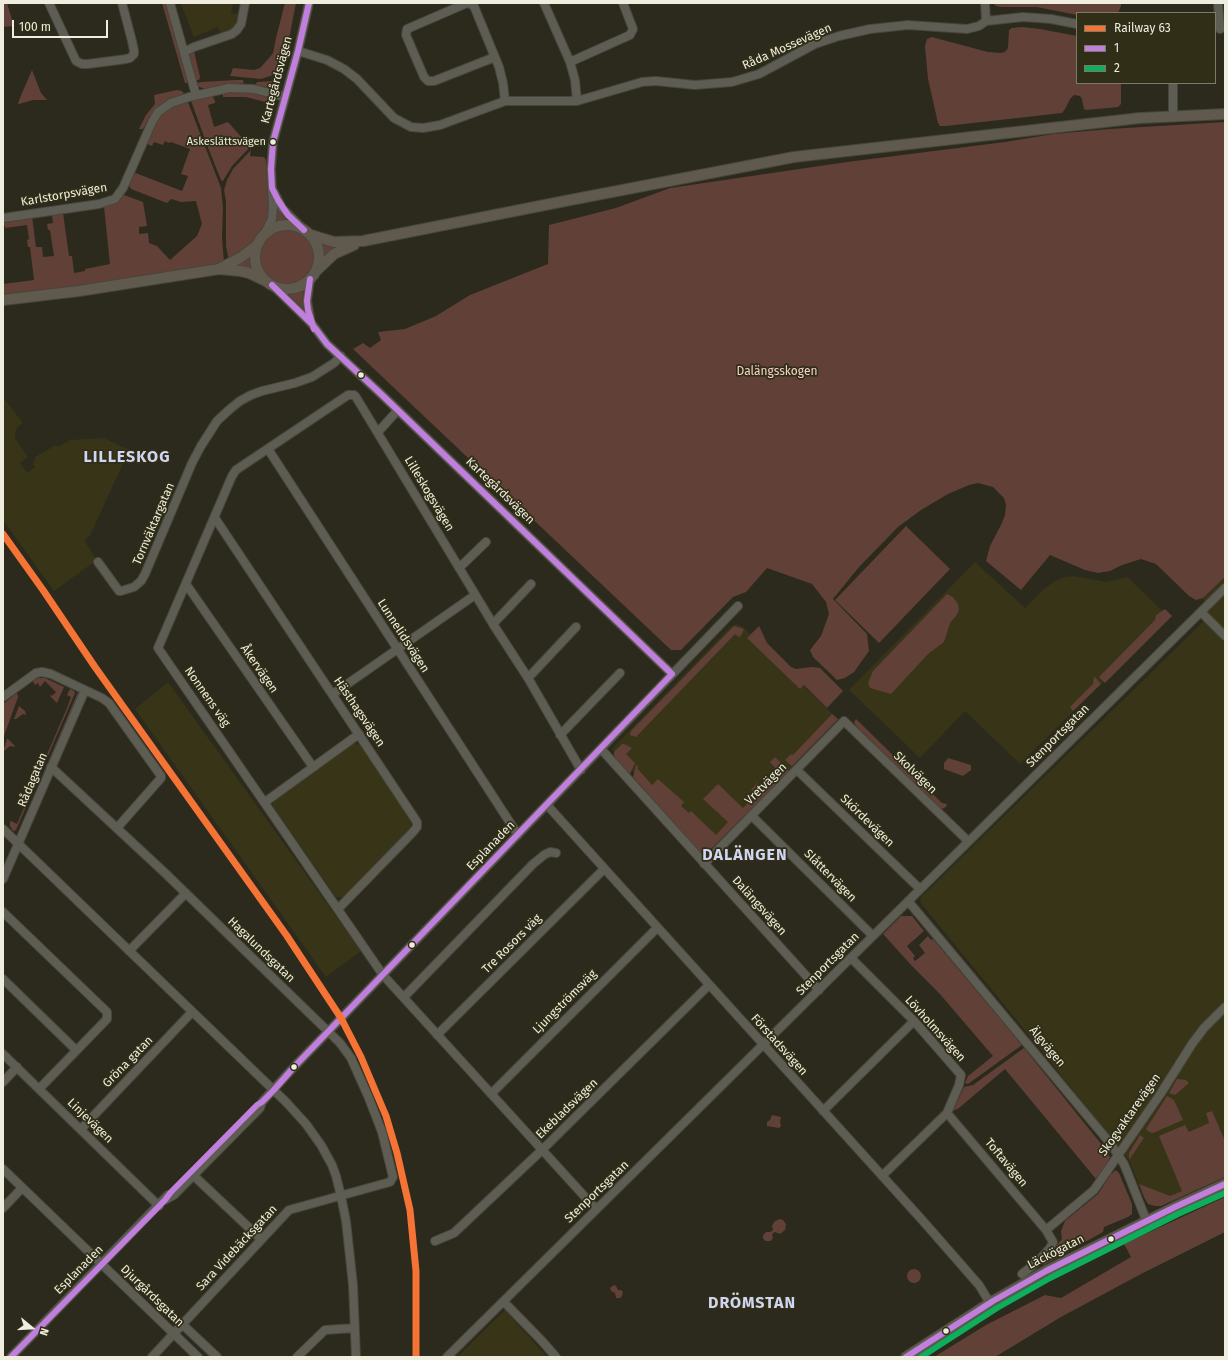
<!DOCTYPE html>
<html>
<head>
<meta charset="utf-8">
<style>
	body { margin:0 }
	#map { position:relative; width:1228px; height:1360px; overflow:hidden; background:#2b2a1d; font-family:"Fira Sans",sans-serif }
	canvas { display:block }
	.frame { position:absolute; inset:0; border:4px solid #eeedde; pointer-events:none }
	.legend { position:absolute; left:1076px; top:12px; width:140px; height:72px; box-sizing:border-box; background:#312e17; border:1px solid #7d7a67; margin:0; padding:5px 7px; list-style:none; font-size:12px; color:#eeedde }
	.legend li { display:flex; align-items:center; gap:8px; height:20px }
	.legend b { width:20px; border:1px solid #7d7a67 }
	.north { position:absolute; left:12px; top:1308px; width:40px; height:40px; -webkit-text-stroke:3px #312e17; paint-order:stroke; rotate:108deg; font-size:11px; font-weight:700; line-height:16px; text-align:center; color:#eeedde }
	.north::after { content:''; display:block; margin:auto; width:14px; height:18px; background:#eeedde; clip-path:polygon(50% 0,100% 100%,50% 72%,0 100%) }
	.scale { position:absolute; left:12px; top:20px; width:96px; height:18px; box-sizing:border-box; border:2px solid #eeedde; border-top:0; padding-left:5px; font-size:12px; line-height:14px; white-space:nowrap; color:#eeedde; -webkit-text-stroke:3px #312e17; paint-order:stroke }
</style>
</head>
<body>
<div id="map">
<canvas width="1228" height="1360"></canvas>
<div class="frame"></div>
<ul class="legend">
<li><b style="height:5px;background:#f57335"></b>Railway 63</li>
<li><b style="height:5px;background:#c07fdc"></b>1</li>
<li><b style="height:5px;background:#0daf5c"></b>2</li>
</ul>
<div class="north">N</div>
<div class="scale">100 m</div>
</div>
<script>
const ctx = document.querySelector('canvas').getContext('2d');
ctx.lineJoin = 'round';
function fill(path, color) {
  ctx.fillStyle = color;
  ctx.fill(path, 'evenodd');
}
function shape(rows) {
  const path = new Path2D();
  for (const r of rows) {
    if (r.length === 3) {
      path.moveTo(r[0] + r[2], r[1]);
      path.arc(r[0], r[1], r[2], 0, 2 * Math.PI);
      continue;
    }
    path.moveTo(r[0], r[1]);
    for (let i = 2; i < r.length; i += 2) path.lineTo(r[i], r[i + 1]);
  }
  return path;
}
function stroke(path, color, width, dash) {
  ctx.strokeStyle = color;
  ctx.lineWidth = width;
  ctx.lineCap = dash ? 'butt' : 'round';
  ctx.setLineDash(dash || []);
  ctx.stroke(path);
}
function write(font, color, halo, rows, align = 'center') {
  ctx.font = font + ' "Fira Sans",sans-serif';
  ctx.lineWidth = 3.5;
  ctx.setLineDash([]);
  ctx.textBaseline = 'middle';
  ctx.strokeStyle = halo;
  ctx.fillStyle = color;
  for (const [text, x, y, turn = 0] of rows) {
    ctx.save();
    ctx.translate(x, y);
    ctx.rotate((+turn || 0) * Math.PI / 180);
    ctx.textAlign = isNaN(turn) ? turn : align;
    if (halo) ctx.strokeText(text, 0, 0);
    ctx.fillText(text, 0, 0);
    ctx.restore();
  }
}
fill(shape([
	[183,3,233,3,231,13,238,14,235,25,231,29,221,33,218,27,194,37,181,4],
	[3,397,23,423,18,426,15,432,15,438,28,457,20,463,27,473,35,467,33,464,35,457,56,445,58,447,70,440,104,438,129,450,90,536,84,540,97,560,54,591,3,520],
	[975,562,1025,608,1045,588,1055,581,1065,577,1074,576,1106,582,1127,577,1169,617,1020,764,965,711,920,758,849,690],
	[1225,577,1225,1177,1161,1206,1155,1206,1148,1204,1146,1201,1129,1160,1032,1039,920,902,921,897,1209,616,1203,598],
	[736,624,743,627,839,720,710,853,612,749,730,627],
	[168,682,361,951,326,977,135,709],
	[354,743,361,745,412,821,411,827,344,897,336,897,272,805,274,800],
	[505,1310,547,1357,457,1357]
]), '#373417');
fill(shape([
	[3,3,7,3,14,26,3,27],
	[162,3,166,3,189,82,187,83,185,83],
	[285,3,296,3,290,34,276,74,261,79,230,76,233,68,254,70,260,68,269,58,273,53,276,38],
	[993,3,1121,3,1121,6,1118,13,1077,13,1077,15,1037,7,1001,7,996,6],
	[1022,27,1040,29,1077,36,1077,83,1121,83,1121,104,1118,107,1086,110,1084,109,1082,99,1080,96,1074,95,1070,99,1065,109,1062,113,946,126,940,126,938,123,928,79,925,46,927,39,932,37,939,39,988,52,1001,53,1005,52,1008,48,1009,30,1012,28],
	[194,51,200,77,199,80,195,80,189,58,190,53],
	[32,70,41,93,47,100,33,100,19,104,18,104,19,100],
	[235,80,243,80,244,83,206,89,199,87,197,85,197,83,201,82],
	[272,81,274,82,273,89,257,86,256,84,257,82],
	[177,90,182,91,184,94,174,98,159,107,149,117,143,129,139,129,146,115,155,104,154,95],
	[244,91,270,98,269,103,246,97,223,97,223,93,227,92],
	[212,95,215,101,215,103,208,105,214,127,228,122,250,147,232,166,223,181,221,180,209,150,191,101],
	[188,102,221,188,223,208,222,237,224,263,81,286,3,296,3,284,34,280,30,247,28,247,27,240,29,239,27,225,5,228,5,226,3,226,3,221,32,216,36,247,42,247,43,257,54,256,50,230,48,230,47,224,53,223,52,215,63,213,69,256,72,256,74,273,85,271,85,269,110,264,104,207,112,204,124,195,143,202,147,226,139,227,139,234,148,233,149,243,157,246,170,260,197,236,202,224,196,201,181,202,171,199,167,203,131,189,128,184,133,172,182,191,188,176,181,174,190,149,171,142,169,143,165,141,163,145,154,142,152,146,145,143,155,122,163,112,171,107],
	[1225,122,1225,577,1203,598,1196,600,1189,596,1156,564,1141,559,1122,565,1110,571,1098,573,1085,570,1050,555,1021,590,986,561,990,546,1001,525,1005,515,1006,505,1004,498,993,487,978,483,969,485,948,494,921,510,898,527,859,567,833,599,867,634,869,651,854,672,845,678,837,680,813,657,810,650,821,636,829,614,826,602,812,584,767,568,746,592,733,597,681,650,671,650,353,349,363,343,370,348,381,340,378,332,405,329,436,316,470,295,548,264,549,225,616,208,670,188,847,162,1005,142,1053,134,1110,129],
	[251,150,250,156,263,157,265,158,266,161,267,177,270,197,269,214,266,224,254,241,247,249,229,261,226,246,226,201,224,190,227,180,233,169],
	[277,206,288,221,273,225],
	[287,257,29],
	[319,243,337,246,338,248,323,258],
	[251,255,255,272,237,266,237,264],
	[304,287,303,301,306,314,286,294,288,291],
	[906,526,950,569,879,643,835,600],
	[947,594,953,597,958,604,959,610,956,616,950,623,944,642,928,654,891,694,870,688,868,683,873,671],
	[1165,609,1172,616,1105,683,1099,677,1155,620,1156,615],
	[734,626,744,629,742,634,739,637,735,634,636,737,630,735,631,731],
	[759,626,767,643,791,667,796,669,812,667,820,668,843,691,827,708,804,685,800,689,747,638],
	[1094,676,1101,684,1073,711,1070,707,1093,684],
	[37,678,45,678,64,687,57,703,50,696,51,695,52,696,56,692,45,681,40,687,38,683,35,685,33,681],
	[70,689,74,691,75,693,16,830,13,831,10,826,10,822,11,821,17,824,67,708,71,697,67,695],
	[78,692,79,695,46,773,43,774],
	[17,693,18,697,3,739,3,704],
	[19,706,25,711,26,714,25,715,23,714,16,719,14,719],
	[832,714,838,719,792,766,785,760,791,754,793,755],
	[856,719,942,803,947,804,946,807,942,809,939,808,856,726,854,722],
	[7,739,8,739,15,746,14,747,10,746,3,752],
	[622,744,624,744,632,748,626,754,635,763,630,774,615,759,614,754,614,752],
	[775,757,789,771,706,854,700,853,633,777,636,765,639,767,637,768,652,785,658,779,684,802,681,806,689,813,691,811,716,835,728,822,703,799,718,784,743,808,756,795,751,790,757,783,762,787,778,771,770,762],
	[948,758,971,765,971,770,963,776,944,769,944,763],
	[901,916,912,916,924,931,907,946,915,956,913,958,915,961,925,953,919,945,928,936,931,940,933,939,1022,1045,968,1084,965,1083,968,1076,993,1056,939,993,911,965,883,934],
	[1024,1048,1102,1145,1110,1157,1107,1164,1096,1179,1005,1069,959,1108,953,1111,964,1087,973,1085],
	[1177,1079,1186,1080,1189,1083,1175,1095,1169,1093],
	[1167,1096,1174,1100,1183,1120,1153,1133,1149,1132,1146,1129],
	[1212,1111,1225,1141,1225,1177,1161,1206,1155,1206,1148,1204,1144,1197,1139,1184,1170,1196,1182,1191,1159,1136,1185,1125,1189,1132,1209,1123,1206,1113],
	[772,1115,781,1117,780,1122,781,1126,779,1128,767,1126,767,1122,770,1120],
	[1140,1135,1144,1138,1129,1160,1129,1153],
	[1116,1170,1119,1173,1132,1204,1132,1214,1128,1217,1104,1227,1103,1232,1044,1265,1041,1262,1062,1239,1061,1231,1065,1221,1098,1194,1111,1174],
	[1225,1197,1225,1232,1141,1274,1061,1317,995,1357,934,1357,986,1325,1045,1295,1061,1298,1131,1257,1124,1244],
	[779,1219,783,1220,786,1224,785,1230,780,1234,775,1232,772,1234,773,1238,771,1241,765,1241,763,1238,763,1235,766,1232,770,1232,773,1230,772,1226,774,1222],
	[914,1276,7],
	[614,1285,616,1286,618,1290,621,1290,623,1292,622,1296,620,1298,616,1298,615,1293,611,1291,610,1288]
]), '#614037');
const minor = shape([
	[49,3,76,61,82,64,88,64,126,59,130,58,134,54,134,51,132,41,122,3],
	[170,3,196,95],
	[467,3,407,29,406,35,424,77,428,81,434,81,495,57],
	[468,3,474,6,476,11,499,67,503,83,505,101],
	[544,3,570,62,575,80,577,101],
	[985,3,986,21],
	[1218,3,1220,29],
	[298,51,327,60,344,69,357,79,394,118,411,127,423,128,440,125,505,101,577,101,642,82,656,81,695,85,732,82,759,74,815,44,839,36,870,29,908,25,967,29,979,26,986,21,1023,17,1051,19,1077,24],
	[184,52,194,47,232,34,237,30,241,24,245,3],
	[570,62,630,35,633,29,623,3],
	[1173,83,1173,117],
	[274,192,282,208,304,230],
	[3,218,99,204,115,199,123,188,152,122,158,112,171,103,189,97,229,88,254,89,285,97],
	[265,233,272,219,273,207,271,169,273,142,298,51,309,3],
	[310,279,307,301,311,323],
	[272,285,312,324,327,344,381,394,672,674],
	[378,432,398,410],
	[268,449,518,835],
	[215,518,417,822,417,827,413,832,338,909],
	[98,562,119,591,121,591,134,587,141,581,145,574,192,463,201,446,217,421,230,409,240,401,251,395,262,391,295,383,312,377,334,363,341,356],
	[459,568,486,542],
	[186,584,313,767],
	[1201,612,1225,636],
	[493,624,531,584],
	[528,678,576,627],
	[333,694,475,595],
	[3,697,36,673,42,672,51,674,102,698,109,703,161,776,161,778,117,828],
	[560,735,620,673],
	[601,749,819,990],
	[51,767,165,873,340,1043,351,1058,368,1096,382,1132,393,1177,390,1182,289,1210,152,1357],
	[581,770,528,678,493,624,356,397,354,395,348,395,236,470,232,476,158,648,383,975,596,1209],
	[797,770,920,889],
	[265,802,359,734],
	[547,805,923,1221,979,1285,990,1303],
	[752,816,873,936],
	[3,829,286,1102,306,1124,321,1145,332,1165,336,1176,341,1196,346,1221,353,1285,356,1357],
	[704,864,844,721,968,841],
	[3,879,85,690],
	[908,901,1110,1143,1124,1164,1147,1222],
	[3,912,107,1012,107,1019,39,1089],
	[129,951,186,893],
	[851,958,914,1021,961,1075,959,1085,947,1113,882,1176],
	[3,979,76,1050],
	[404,997,533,864,544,855,550,852,556,853],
	[437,1035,604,869],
	[3,1054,159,1206],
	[3,1082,17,1067],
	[491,1094,657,928],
	[823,1111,914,1021],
	[947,1113,1046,1230,1053,1242,1050,1248,1041,1258,1031,1267,1022,1274],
	[81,1129,192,1012],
	[3,1169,198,1357],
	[193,1175,261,1239],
	[165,1200,174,1195,260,1108,262,1102,294,1067,738,606],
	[3,1208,22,1188],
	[1046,1230,1094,1190,1161,1093,1192,1044,1204,1028,1225,1007],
	[435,1241,454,1233,542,1150,709,985],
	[504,1302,542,1341,556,1357],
	[182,1324,217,1357],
	[11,1357,168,1195],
	[297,1357,325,1330,355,1328],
	[447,1357,1225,588]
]);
const major = shape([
	[287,257,32],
	[311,235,334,242,363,241,565,201,794,157,1140,118,1225,114],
	[219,269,240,258,256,246],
	[315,272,334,254,354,245],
	[3,300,79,291,219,269,240,271,249,273,266,281],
	[906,1357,993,1301,1046,1271,1175,1207,1225,1184]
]);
stroke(minor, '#47463b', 10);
stroke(major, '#47463b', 12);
stroke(minor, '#5e5d53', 8);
stroke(major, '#5f5a4d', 10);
stroke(shape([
	[304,230,288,215,278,200,272,188,271,169,273,142,298,51,309,3],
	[310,279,307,301,308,310,314,329],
	[272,285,312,324,327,344,381,394,672,674],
	[11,1357,165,1200,171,1192,257,1105,262,1102,273,1091,294,1067,672,674],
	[906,1357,993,1301,1046,1271,1175,1207,1225,1184]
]), '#c07fdc', 6);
stroke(shape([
	[921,1357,997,1308,1050,1278,1178,1214,1225,1193]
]), '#0daf5c', 6);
stroke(shape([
	[3,534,43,590,95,667,287,936,341,1018,361,1057,386,1116,397,1153,410,1210,416,1271,416,1357]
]), '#f57335', 7);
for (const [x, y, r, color] of [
	[273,142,3.5,"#eeedde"],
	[361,375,3.5,"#eeedde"],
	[412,945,3.5,"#eeedde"],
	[294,1067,3.5,"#eeedde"],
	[1111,1239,3.5,"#eeedde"],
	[946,1331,3.5,"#eeedde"]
]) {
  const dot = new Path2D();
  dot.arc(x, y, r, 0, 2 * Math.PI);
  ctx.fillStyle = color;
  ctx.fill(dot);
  stroke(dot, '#312e17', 1.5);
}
write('11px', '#eeedde', '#312e17', [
	["Askeslättsvägen",266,142]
], 'right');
write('12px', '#eeedde', '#312e17', [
	["Råda Mossevägen",787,47,-24],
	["Kartegårdsvägen",277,80,-75],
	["Karlstorpsvägen",64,195,-10],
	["Kartegårdsvägen",500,491,44],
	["Lilleskogsvägen",429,494,59],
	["Tornväktargatan",154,524,-67],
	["Lunnelidsvägen",403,636,57],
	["Åkervägen",259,669,55],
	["Nonnens väg",207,697,55],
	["Hästhagsvägen",359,712,56],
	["Stenportsgatan",1058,736,-45],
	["Skolvägen",915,773,44],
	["Rådagatan",33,780,-67],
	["Vretvägen",766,784,-45],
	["Skördevägen",867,821,44],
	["Esplanaden",491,846,-46],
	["Slåttervägen",830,876,45],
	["Dalängsvägen",759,906,48],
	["Tre Rosors väg",512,944,-45],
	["Hagalundsgatan",261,950,44],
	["Stenportsgatan",828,964,-45],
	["Ljungströmsväg",565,1002,-45],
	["Lövholmsvägen",935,1029,48],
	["Förstadsvägen",779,1045,48],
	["Älgvägen",1047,1047,50],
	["Gröna gatan",128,1062,-46],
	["Ekebladsvägen",567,1109,-44],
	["Skogvaktarevägen",1130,1115,-55],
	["Linjevägen",90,1121,44],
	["Toftavägen",1006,1163,50],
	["Stenportsgatan",597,1192,-44],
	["Sara Videbäcksgatan",237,1248,-47],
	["Läckögatan",1056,1252,-27],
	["Esplanaden",79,1270,-45],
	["Djurgårdsgatan",152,1296,44]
]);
write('12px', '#f5d0c8', '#312e17', [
	["Dalängsskogen",777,372]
]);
ctx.letterSpacing = '1px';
write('bold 16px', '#d0d5f2', '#312e17', [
	["LILLESKOG",127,458],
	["DALÄNGEN",745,856],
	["DRÖMSTAN",752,1304]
]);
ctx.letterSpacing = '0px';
</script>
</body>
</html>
